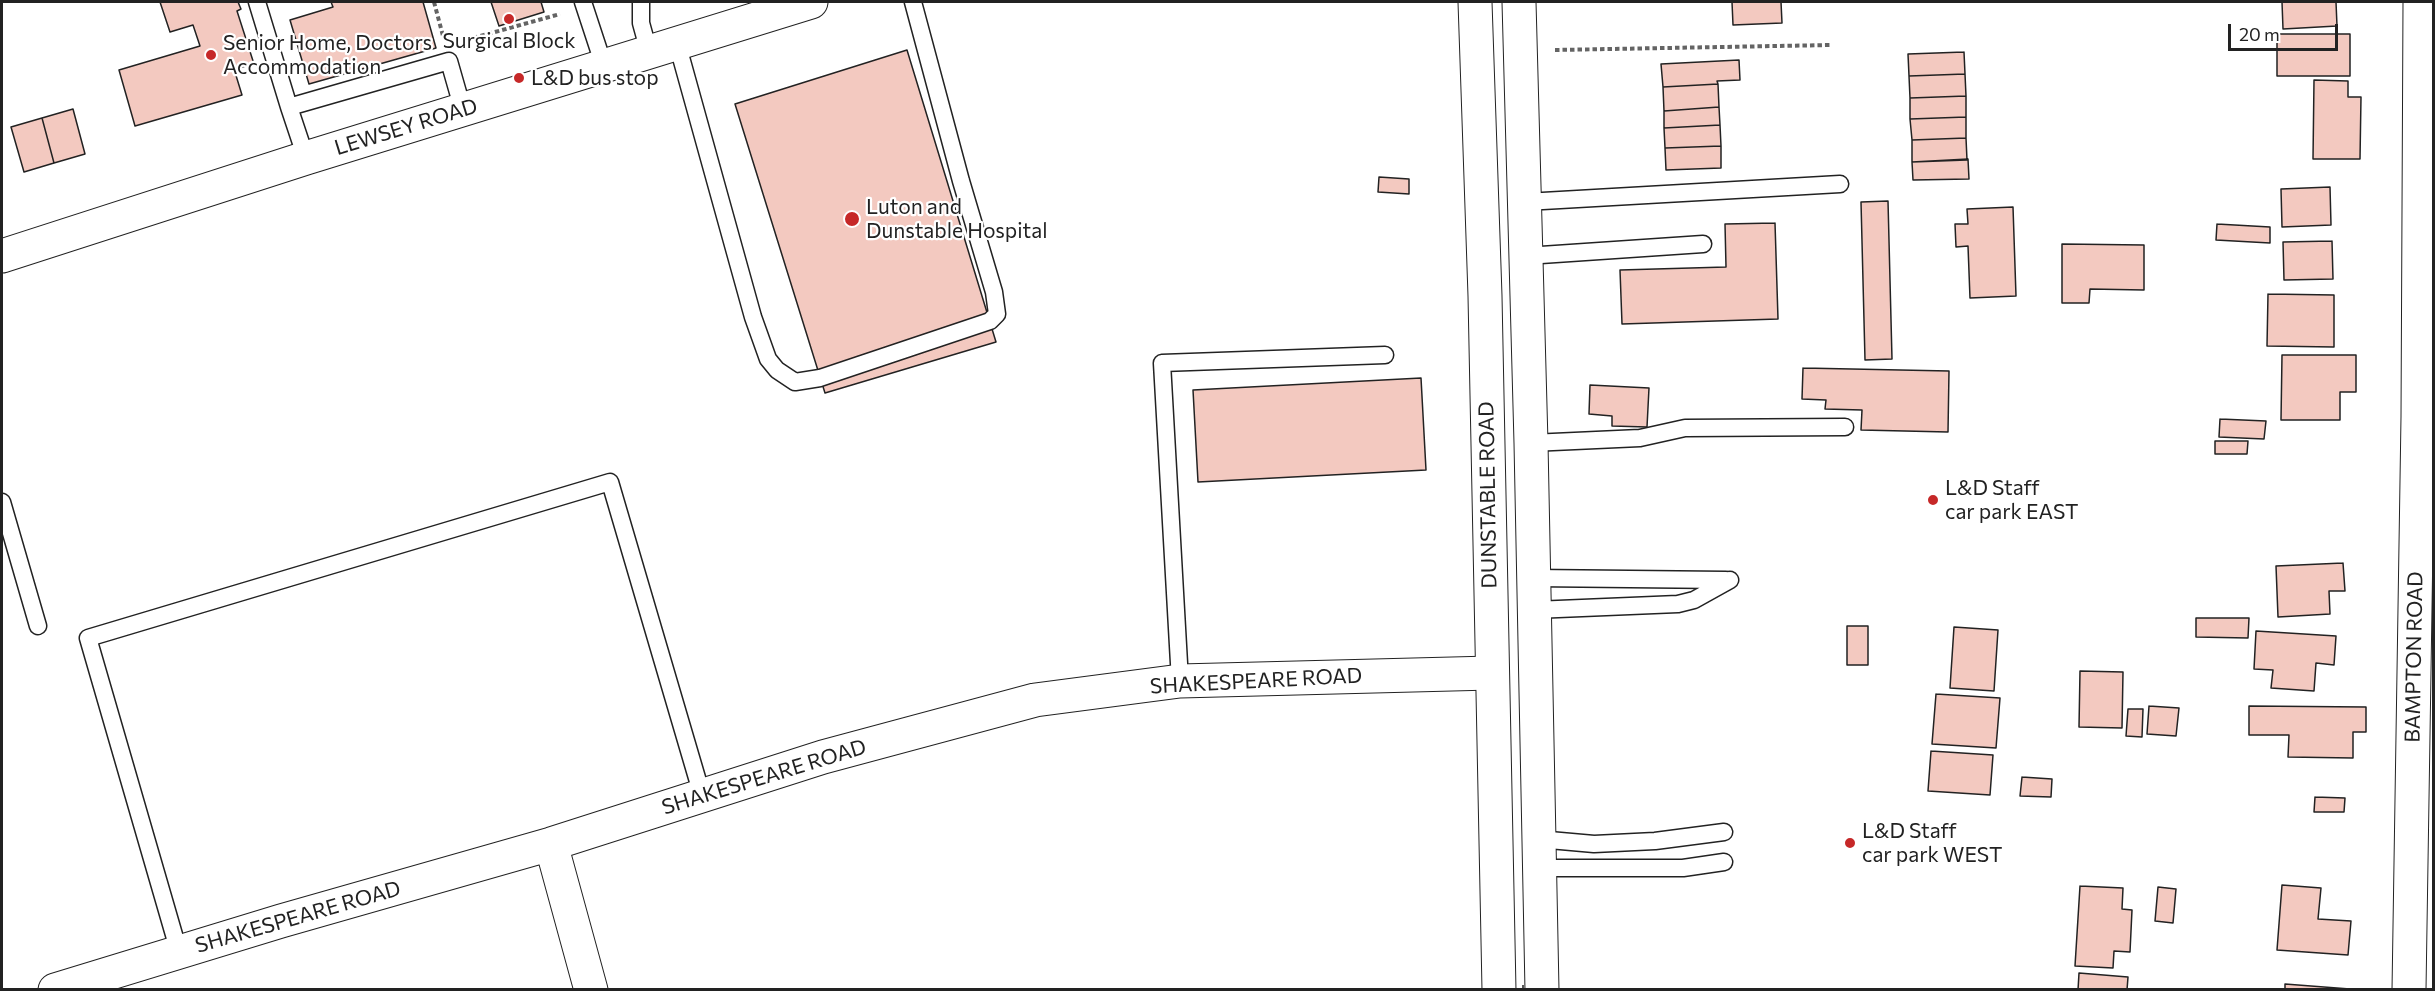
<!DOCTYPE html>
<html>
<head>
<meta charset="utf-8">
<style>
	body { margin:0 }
	#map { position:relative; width:2435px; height:991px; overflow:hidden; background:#fff; font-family:Commissioner,sans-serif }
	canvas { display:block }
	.frame { position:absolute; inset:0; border:3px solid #222; pointer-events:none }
	.scale { position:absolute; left:2228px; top:24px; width:110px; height:27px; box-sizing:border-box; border:3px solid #222; border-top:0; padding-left:8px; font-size:18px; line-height:21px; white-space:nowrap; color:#222; -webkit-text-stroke:4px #fff; paint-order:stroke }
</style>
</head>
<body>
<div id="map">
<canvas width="2435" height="991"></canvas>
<div class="frame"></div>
<div class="scale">20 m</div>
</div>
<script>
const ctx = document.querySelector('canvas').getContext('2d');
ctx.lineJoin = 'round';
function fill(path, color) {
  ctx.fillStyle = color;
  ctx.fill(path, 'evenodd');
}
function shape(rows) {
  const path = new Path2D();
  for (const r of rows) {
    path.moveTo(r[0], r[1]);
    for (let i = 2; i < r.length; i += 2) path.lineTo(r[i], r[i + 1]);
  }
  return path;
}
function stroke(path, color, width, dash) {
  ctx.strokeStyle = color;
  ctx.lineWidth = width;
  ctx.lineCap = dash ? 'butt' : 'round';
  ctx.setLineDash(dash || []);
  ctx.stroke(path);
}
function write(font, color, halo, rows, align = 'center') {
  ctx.font = font + ' Commissioner,sans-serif';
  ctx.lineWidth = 4.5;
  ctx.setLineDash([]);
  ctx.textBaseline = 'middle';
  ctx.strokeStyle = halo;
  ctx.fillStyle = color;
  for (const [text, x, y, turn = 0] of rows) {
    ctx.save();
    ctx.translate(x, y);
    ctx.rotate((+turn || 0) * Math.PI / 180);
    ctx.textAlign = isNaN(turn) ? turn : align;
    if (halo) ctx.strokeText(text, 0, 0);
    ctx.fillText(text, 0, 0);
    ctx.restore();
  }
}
const building = shape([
	[160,2,238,2,241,9,237,11,254,64,234,69,242,95,135,126,119,70,200,46,193,25,170,32,160,2],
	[331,2,423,2,436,48,309,84,290,20,333,7,331,2],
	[491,2,541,2,544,12,499,26,491,2],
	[1732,2,1781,2,1782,23,1733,25,1732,2],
	[2282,2,2336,2,2337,26,2283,29,2282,2],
	[2277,34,2350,34,2350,76,2277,76,2277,34],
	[907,50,996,342,825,393,735,104,907,50],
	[1964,52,1965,74,1909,76,1908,54,1964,52],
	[1739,60,1740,80,1717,81,1718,84,1663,87,1661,64,1739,60],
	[1965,74,1966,96,1910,98,1909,76,1965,74],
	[2314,80,2348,81,2348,97,2361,97,2360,159,2313,159,2314,80],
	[1718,84,1719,107,1664,111,1663,87,1718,84],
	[1966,96,1966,117,1910,119,1910,98,1966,96],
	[1719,107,1720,125,1664,128,1664,111,1719,107],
	[73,109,85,154,54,163,42,118,73,109],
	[1966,117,1966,138,1912,140,1910,119,1966,117],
	[42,118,54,163,24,172,11,127,42,118],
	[1720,125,1721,146,1665,148,1664,128,1720,125],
	[1966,138,1967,160,1912,162,1912,140,1966,138],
	[1721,146,1721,168,1666,170,1665,148,1721,146],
	[1968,159,1969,179,1913,180,1912,162,1968,159],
	[1379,177,1409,179,1409,194,1378,192,1379,177],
	[2330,187,2331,225,2282,227,2281,189,2330,187],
	[1888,201,1892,359,1865,360,1861,202,1888,201],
	[2013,207,2016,296,1970,298,1968,246,1956,247,1955,224,1968,224,1967,209,2013,207],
	[1775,223,1778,319,1622,324,1620,270,1726,267,1725,224,1775,223],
	[2217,224,2270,227,2270,243,2216,240,2217,224],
	[2332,241,2333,279,2284,280,2283,242,2332,241],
	[2062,244,2144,245,2144,290,2090,289,2089,303,2062,303,2062,244],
	[2268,294,2334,295,2334,347,2267,346,2268,294],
	[2282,355,2356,355,2356,392,2340,392,2340,420,2281,420,2282,355],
	[1803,368,1949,371,1948,432,1861,430,1862,410,1825,409,1826,400,1802,399,1803,368],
	[1421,378,1426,470,1198,482,1193,390,1421,378],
	[1590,385,1649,388,1647,427,1612,426,1612,416,1589,414,1590,385],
	[2220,419,2266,421,2264,439,2219,437,2220,419],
	[2215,441,2248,441,2247,454,2215,454,2215,441],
	[2343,563,2345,591,2329,591,2330,614,2278,617,2276,566,2343,563],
	[2196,618,2249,618,2248,638,2196,637,2196,618],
	[1847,626,1868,626,1868,665,1847,665,1847,626],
	[1954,627,1998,630,1994,691,1950,688,1954,627],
	[2256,631,2336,636,2334,665,2316,663,2314,691,2271,688,2273,670,2254,669,2256,631],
	[2080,671,2123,672,2122,728,2079,727,2080,671],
	[1936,694,2000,698,1996,748,1932,744,1936,694],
	[2149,706,2179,708,2176,736,2147,734,2149,706],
	[2249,706,2366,707,2366,732,2353,732,2353,758,2288,757,2289,735,2249,735,2249,706],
	[2128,709,2143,709,2142,737,2126,736,2128,709],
	[1931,751,1993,755,1990,795,1928,791,1931,751],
	[2022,777,2052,779,2051,797,2020,796,2022,777],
	[2315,797,2345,798,2344,812,2314,812,2315,797],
	[2282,885,2321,888,2318,919,2351,921,2348,955,2277,950,2282,885],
	[2080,886,2123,888,2122,909,2132,910,2130,952,2114,951,2113,968,2075,966,2080,886],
	[2158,887,2176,889,2173,923,2155,921,2158,887],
	[2079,973,2128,977,2127,990,2078,990,2079,973],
	[2285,984,2350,989,2350,990,2285,990,2285,984]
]);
fill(building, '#f3c9c0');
stroke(building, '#222', 1.5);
const service = shape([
	[257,2,289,107],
	[583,2,604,66],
	[641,2,641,23,649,52],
	[677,43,753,317,768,359,777,370,795,382,820,378,990,321,997,314,994,292,961,181,913,2],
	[306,158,289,107,449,61,463,110],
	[1525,202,1840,184],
	[1526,256,1703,244],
	[1531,443,1640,438,1685,428,1845,427],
	[2,502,38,626],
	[1533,578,1726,580],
	[1534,610,1678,604,1694,600,1730,580],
	[1180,681,1162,363,1385,355],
	[1538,839,1594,844,1655,841,1724,832],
	[1539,868,1683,868,1724,862],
	[179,952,88,638,610,482,702,795]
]);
const minor = shape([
	[551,844,591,990],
	[55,990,281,921,551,844,823,757,1035,700,1180,681,1491,673],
	[2409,990,2418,417,2420,2]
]);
const tertiary = shape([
	[2,256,306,158,811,2]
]);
const primary = shape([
	[1475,2,1485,296,1499,990],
	[1519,2,1531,443,1542,990]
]);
stroke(service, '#222', 19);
stroke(minor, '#222', 35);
stroke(tertiary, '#222', 35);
stroke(primary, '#222', 35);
stroke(shape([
	[434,2,443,36],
	[466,40,560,14],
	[1555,50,1831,45]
]), '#646464', 4, [4.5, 3]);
stroke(service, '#fff', 16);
stroke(minor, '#fff', 33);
stroke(tertiary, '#fff', 33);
stroke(primary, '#fff', 33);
stroke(shape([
	[1523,985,1523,990]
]), '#222', 1.5, [8, 3]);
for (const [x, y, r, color] of [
	[509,19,6,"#c62828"],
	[211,55,6,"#c62828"],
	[519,78,6,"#c62828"],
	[852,219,8,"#c62828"],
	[1933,500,6,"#c62828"],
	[1850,843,6,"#c62828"]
]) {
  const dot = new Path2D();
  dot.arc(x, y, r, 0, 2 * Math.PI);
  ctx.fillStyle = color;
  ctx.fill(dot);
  stroke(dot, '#fff', 2);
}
write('21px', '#222', '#fff', [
	["Surgical Block",509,41,"center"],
	["Senior Home, Doctors",223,43],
	["Accommodation",223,67],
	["L&D bus stop",531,78],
	["Luton and",866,207],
	["Dunstable Hospital",866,231],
	["L&D Staff",1945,488],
	["car park EAST",1945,512],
	["L&D Staff",1862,831],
	["car park WEST",1862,855]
], 'left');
write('21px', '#222', '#fff', [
	["LEWSEY ROAD",406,127,-17],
	["DUNSTABLE ROAD",1488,495,-91],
	["BAMPTON ROAD",2414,657,-89],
	["SHAKESPEARE ROAD",1256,681,-3],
	["SHAKESPEARE ROAD",764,777,-17],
	["SHAKESPEARE ROAD",298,917,-16]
]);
</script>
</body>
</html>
